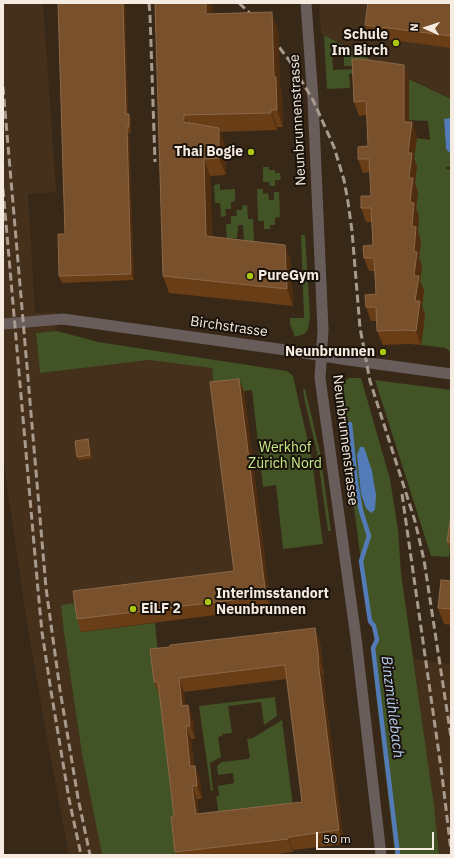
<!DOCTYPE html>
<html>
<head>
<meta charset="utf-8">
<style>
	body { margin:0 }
	#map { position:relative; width:454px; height:858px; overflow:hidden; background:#382818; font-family:"IBM Plex Sans",sans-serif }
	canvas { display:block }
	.frame { position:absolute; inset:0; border:4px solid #f6ebe1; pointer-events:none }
	.north { position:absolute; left:406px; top:8px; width:40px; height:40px; -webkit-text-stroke:3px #19120b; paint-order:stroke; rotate:273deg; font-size:11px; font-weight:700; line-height:16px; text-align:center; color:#f6ebe1 }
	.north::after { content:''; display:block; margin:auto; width:14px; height:18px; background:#f6ebe1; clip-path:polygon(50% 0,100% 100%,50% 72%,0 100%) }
	.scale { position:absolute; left:316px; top:832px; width:118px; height:18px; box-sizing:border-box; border:2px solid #f6ebe1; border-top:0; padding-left:5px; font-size:12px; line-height:14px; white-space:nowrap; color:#f6ebe1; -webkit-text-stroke:3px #19120b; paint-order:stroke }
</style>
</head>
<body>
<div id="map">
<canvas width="454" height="858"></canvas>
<div class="frame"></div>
<div class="north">N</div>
<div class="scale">50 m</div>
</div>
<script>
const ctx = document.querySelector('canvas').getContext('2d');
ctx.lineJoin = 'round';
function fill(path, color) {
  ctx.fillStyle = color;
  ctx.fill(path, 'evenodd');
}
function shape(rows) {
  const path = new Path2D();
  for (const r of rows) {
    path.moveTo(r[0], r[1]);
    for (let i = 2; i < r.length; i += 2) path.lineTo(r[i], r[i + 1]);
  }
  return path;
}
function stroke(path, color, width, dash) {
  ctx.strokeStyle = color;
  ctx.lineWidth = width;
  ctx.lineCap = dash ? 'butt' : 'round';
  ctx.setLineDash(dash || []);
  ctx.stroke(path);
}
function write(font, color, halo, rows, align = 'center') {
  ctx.font = font + ' "IBM Plex Sans",sans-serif';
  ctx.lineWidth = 4;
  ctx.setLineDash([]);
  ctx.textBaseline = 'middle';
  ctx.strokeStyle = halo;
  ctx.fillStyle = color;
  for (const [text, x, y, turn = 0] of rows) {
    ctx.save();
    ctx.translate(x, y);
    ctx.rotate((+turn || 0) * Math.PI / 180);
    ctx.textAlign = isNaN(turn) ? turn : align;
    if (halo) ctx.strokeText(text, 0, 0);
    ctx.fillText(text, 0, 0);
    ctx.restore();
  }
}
fill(shape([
	[3,3,43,3,56,192,28,194,35,313,56,312,57,331,36,333,40,373,149,360,212,368,271,608,64,633,82,754,102,855,69,855,48,744,27,623,3,458],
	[319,3,451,3,451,99,321,33],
	[414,659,451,664,451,855,439,855]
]), '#45301b');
fill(shape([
	[324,35,401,75,356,66,344,66,344,51,332,52,333,70,355,69,355,73,349,74,350,88,327,89],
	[409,79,451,99,451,118,444,120,446,149,451,154,451,167,446,167,446,169,451,170,451,352,450,352,446,348,421,345,425,315,420,315,415,215,418,192,414,191,413,166,417,138,430,140,428,121,405,120],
	[263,167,269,167,269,170,275,170,275,173,280,173,281,180,275,180,275,186,270,186,269,182,263,182],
	[220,184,220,190,235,189,235,201,231,202,231,209,225,209,226,216,221,217,220,203,215,203,214,185],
	[257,189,263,189,263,194,268,193,269,200,274,200,274,192,279,192,280,217,275,218,275,225,270,225,270,229,264,229,264,221,258,221],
	[247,205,248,219,253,219,254,243,244,241,243,225,238,225,237,238,232,239,232,242,227,242,226,224,231,224,231,216,237,216,236,210,242,210,242,206],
	[301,235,305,235,310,317,308,329,306,332,304,334,295,337,290,324,290,318,304,318],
	[57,331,98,342,287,371,293,376,312,460,323,544,283,549,276,485,263,487,252,390,215,395,212,368,149,360,40,373,36,333],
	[349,378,361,378,390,479,398,530,401,573,434,806,439,855,395,855,376,694,372,648,375,639,374,629,369,622,340,401,340,389,342,383],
	[375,380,451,390,451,539,449,557,431,556],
	[303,389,305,389,320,452,331,531,328,531,317,452,305,402],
	[78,603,82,632,155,623,179,855,102,855,82,754,64,633,61,605],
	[275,697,277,716,264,725,261,702,228,706,232,733,222,734,222,736,218,737,221,757,210,763,213,791,211,791,199,706],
	[282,720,293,806,219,815,216,796,219,796,218,786,234,783,233,773,218,775,217,766,222,762,248,759,250,757,247,739,253,738]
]), '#425325');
fill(shape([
	[451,118,451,154,446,149,444,119],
	[360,447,364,447,372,471,376,495,375,510,371,513,366,508,361,494,357,455]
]), '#537bb7');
stroke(shape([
	[350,424,356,483,361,511,369,536,361,561,370,621,374,626,377,640,373,648,398,855]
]), '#537bb7', 4.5);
stroke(shape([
	[306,3,313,100,323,330,320,378,356,638,381,855],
	[3,324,63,319,286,350,348,360,451,374]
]), '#695d5c', 11);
stroke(shape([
	[149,3,150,15,155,162],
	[239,3,258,21],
	[272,38,289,60,313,100,334,147,344,180,348,202,352,231,360,328,364,349,370,381,415,521,424,560,451,737],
	[3,87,46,588,60,690,78,798,90,855],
	[3,189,38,590,42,632,51,691,69,799,81,855],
	[402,494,442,775,451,851]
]), '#a89b8e', 3, [8, 4]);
fill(shape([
	[58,3,125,3,128,114,131,120,131,133,129,133,134,280,62,283,59,276,65,234],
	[155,3,212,14,278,29,280,87,282,94,283,127,277,127,277,130,220,132,225,145,226,175,210,176,212,237,285,245,291,262,293,306,169,293,163,276],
	[451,3,451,48,370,37,365,25],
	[404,65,409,79,409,122,412,122,417,136,414,158,417,167,415,183,418,192,416,208,419,216,418,232,421,241,419,258,422,266,420,281,424,290,422,306,425,315,421,345,410,344,383,345,377,331,377,321,371,321,366,307,376,294,375,271,369,271,364,258,373,245,372,222,366,222,361,208,371,196,370,172,363,173,358,159,368,146,367,115,359,116,354,102],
	[244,391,271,608,81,632,77,619,234,571],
	[90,443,92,458,79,460,77,457],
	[451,514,451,552,447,542],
	[451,581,451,625,444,624,438,608],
	[315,628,320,642,324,675,323,675,344,844,293,850,293,852,270,855,177,855,175,852,174,816,160,695,159,695,154,682],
	[286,679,302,802,199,814,197,799,202,799,200,779,194,766,191,739,195,739,193,719,185,706,184,692]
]), '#693d16');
fill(shape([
	[123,3,125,3,128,120,126,114],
	[206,3,212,3,213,31,206,14],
	[272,12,278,29,280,87,282,94,283,127,277,110,274,77],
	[404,65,409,79,409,136,404,122],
	[271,110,277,127,277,130,271,113],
	[129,114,131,120,131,133,129,127],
	[184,115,191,132,184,122],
	[412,122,417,136,414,158,417,167,415,183,418,192,416,208,419,216,418,232,421,241,419,258,422,266,420,281,424,290,422,306,425,315,421,345,416,331,414,276,414,252,410,202,408,153],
	[127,127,129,133,134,280,131,274],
	[219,128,225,145,226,175,219,158],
	[204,159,210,176,212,253,206,236],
	[285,245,291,262,293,306,287,289],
	[239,379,244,391,271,608,266,596],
	[88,439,90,443,92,458,90,455],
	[315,628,320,642,324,675,319,661],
	[318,661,323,675,344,844,339,830],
	[179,678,184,692,187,719,182,706],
	[188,705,193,719,195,739,190,726],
	[186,726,191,739,195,780,190,766],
	[195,766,200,779,202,799,197,786],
	[192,786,197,799,201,827,196,814],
	[288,837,293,850,293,852,288,839]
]), '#4f2d0e');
const building = shape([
	[58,3,123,3,126,114,129,114,129,127,127,127,131,274,59,276,58,234,65,234,58,3],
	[155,3,206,3,206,14,272,12,274,77,276,77,277,110,271,110,271,113,184,115,184,122,219,128,219,158,204,159,206,236,285,245,287,289,163,276,155,3],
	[368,3,451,3,451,36,365,25,368,3],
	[352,59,361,59,404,65,404,122,412,122,408,153,412,153,409,178,413,178,410,202,414,203,412,226,416,227,414,252,417,252,414,276,419,276,415,301,420,301,416,331,405,330,377,331,376,307,366,307,365,295,376,294,374,258,364,258,363,246,373,245,371,208,361,208,361,196,371,196,369,159,358,159,358,147,368,146,366,101,354,102,352,59],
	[239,379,266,596,77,619,73,591,234,571,210,382,239,379],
	[88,439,90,455,77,457,75,441,88,439],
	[451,514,451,542,447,542,451,514],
	[441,580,451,581,451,609,438,608,441,580],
	[315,628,319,661,318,661,339,830,288,837,288,839,175,852,171,817,174,816,158,682,154,682,150,649,170,647,170,645,315,628],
	[285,665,302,802,196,814,192,786,197,786,195,766,190,766,186,726,190,726,188,705,182,706,179,678,285,665]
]);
fill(building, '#78502c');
stroke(building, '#8c6848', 1);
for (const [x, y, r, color] of [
	[396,43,4,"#acc613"],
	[251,152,4,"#acc613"],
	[250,276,4,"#acc613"],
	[383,352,4,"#acc613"],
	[208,602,4,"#acc613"],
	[133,609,4,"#acc613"]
]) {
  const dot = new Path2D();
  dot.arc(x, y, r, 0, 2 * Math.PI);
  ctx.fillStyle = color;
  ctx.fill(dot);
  stroke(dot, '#19120b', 1.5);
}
write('bold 14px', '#f6ebe1', '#19120b', [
	["Schule",388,35],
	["Im Birch",388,51],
	["Thai Bogie",243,152],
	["PureGym",258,276,"left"],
	["Neunbrunnen",375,352],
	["Interimsstandort",216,594,"left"],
	["Neunbrunnen",216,610,"left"],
	["EiLF 2",141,609,"left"]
], 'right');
write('14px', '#f6ebe1', '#19120b', [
	["Neunbrunnenstrasse",298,120,-93],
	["Birchstrasse",229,327,8],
	["Neunbrunnenstrasse",345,440,83]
]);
write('14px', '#c6ec88', '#19120b', [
	["Werkhof",285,448],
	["Zürich Nord",285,464]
]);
write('italic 15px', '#b6cdef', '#19120b', [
	["Binzmühlebach",392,707,83]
]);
</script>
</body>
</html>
